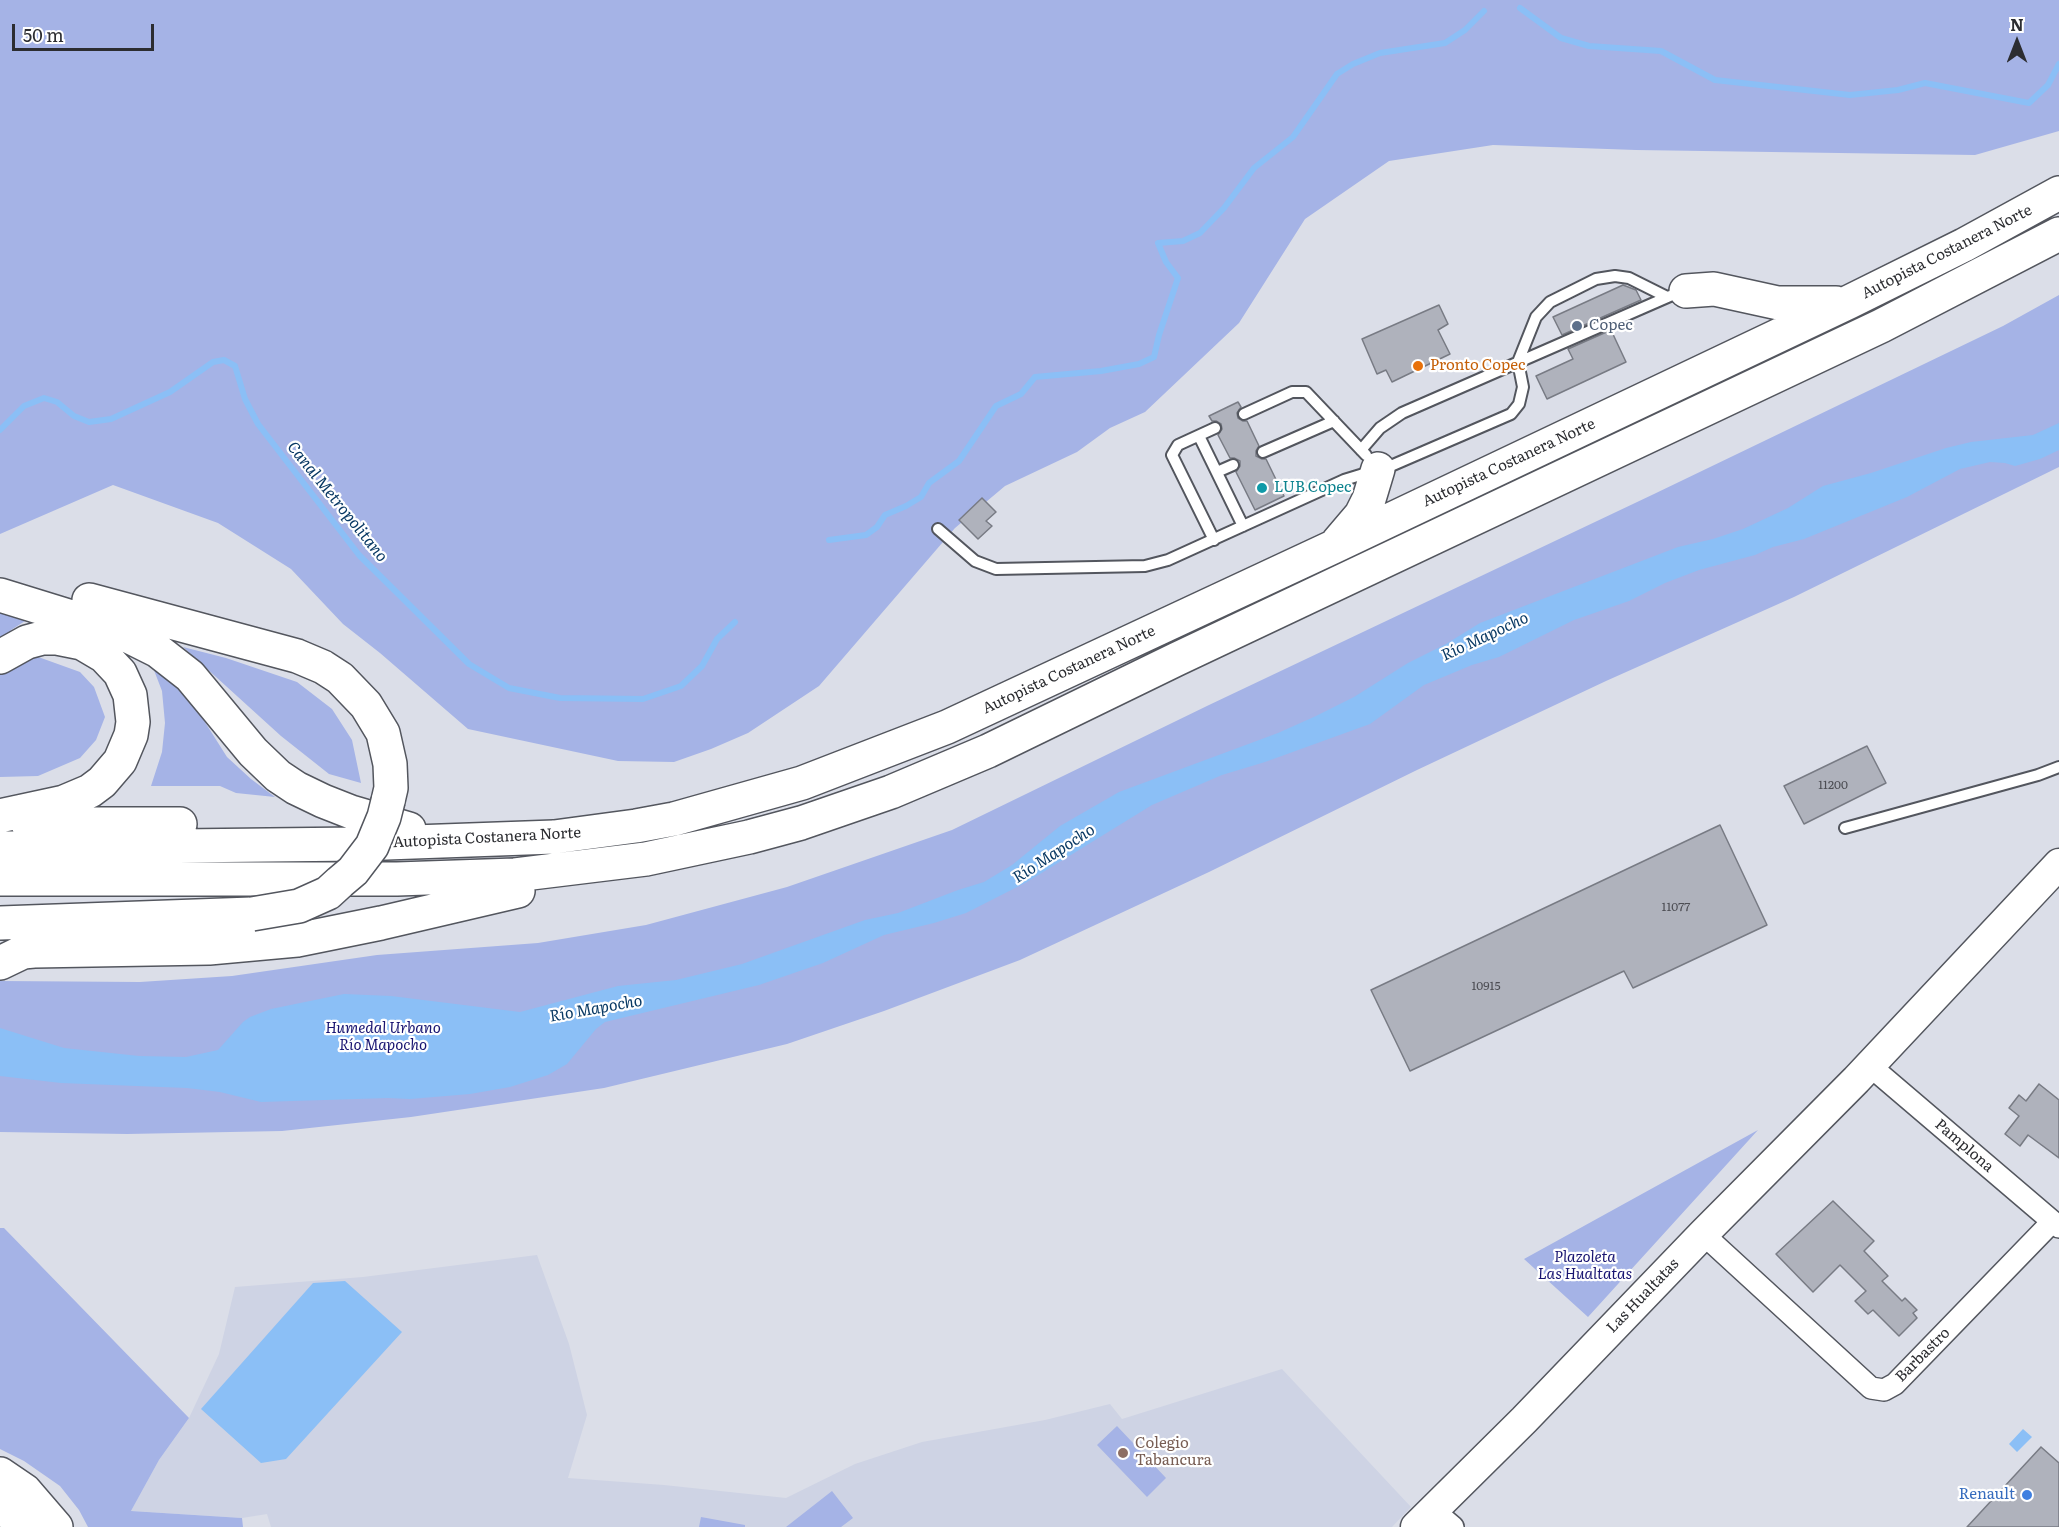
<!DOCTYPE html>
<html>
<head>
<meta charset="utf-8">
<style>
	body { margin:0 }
	#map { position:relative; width:2059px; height:1527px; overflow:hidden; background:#dbdee8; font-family:Literata,serif }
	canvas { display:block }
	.north { position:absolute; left:1987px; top:12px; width:60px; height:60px; -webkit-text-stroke:4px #fff; paint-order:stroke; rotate:0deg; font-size:16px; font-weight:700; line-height:24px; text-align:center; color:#2c2d31 }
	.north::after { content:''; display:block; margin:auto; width:21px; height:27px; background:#2c2d31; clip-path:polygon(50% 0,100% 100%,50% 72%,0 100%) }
	.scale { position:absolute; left:12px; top:24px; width:142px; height:27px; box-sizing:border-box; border:3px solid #2c2d31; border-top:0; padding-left:8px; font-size:18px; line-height:21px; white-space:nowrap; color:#2c2d31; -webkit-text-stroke:4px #fff; paint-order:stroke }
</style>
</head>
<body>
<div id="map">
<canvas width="2059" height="1527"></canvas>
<div class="north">N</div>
<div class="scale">50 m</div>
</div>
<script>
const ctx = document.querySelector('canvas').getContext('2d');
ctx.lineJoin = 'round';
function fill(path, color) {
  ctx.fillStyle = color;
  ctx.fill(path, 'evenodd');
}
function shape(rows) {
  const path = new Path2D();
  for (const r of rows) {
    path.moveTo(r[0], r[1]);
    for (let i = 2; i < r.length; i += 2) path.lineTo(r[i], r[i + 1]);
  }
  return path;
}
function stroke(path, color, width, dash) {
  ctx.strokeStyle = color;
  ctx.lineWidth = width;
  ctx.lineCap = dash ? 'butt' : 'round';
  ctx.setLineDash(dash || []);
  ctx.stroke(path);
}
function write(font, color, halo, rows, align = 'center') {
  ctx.font = font + ' Literata,serif';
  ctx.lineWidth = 4.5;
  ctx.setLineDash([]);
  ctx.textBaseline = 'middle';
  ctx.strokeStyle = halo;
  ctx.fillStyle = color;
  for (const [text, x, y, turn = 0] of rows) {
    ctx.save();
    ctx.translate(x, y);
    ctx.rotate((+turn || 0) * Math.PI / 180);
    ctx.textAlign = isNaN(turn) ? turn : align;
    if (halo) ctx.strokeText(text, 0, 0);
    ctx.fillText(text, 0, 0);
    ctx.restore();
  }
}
fill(shape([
	[537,1255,569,1344,587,1415,568,1478,664,1485,786,1498,855,1464,922,1442,1045,1420,1110,1404,1122,1419,1282,1369,1411,1507,1392,1527,271,1527,267,1514,242,1518,131,1511,159,1460,189,1418,219,1354,235,1287,363,1277]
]), '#ced3e4');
fill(shape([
	[0,0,2059,0,2059,131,1975,155,1636,150,1493,145,1389,161,1305,219,1239,323,1145,412,1110,428,1077,452,1005,486,955,528,819,686,748,733,711,749,674,762,618,761,468,729,380,653,343,624,291,569,218,523,113,485,0,534],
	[2059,295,2059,467,1794,597,1606,681,1417,770,1209,872,1020,960,884,1011,787,1044,604,1088,411,1117,282,1131,127,1134,0,1132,0,981,140,982,232,976,377,955,538,943,646,925,787,887,952,830,1209,705,1654,494,2003,326],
	[0,612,20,617,25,621,11,630,7,637,0,641],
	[183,647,226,658,297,682,332,709,352,740,361,783,329,774,281,736],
	[30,654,80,672,94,687,105,717,96,740,80,758,38,776,0,777,0,673],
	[152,665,166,673,183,694,203,719,227,757,251,779,275,797,236,793,220,786,151,786,162,752,165,723,162,691],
	[1758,1130,1588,1317,1524,1259],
	[0,1228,4,1228,189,1418,159,1460,131,1511,242,1518,243,1527,88,1527,79,1510,60,1486,24,1461,0,1449],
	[1117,1426,1166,1478,1147,1497,1097,1445],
	[832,1491,853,1518,841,1527,786,1527],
	[701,1517,745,1525,745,1527,699,1527]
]), '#a5b3e6');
fill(shape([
	[2059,423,2059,450,2040,459,2015,466,2005,463,1990,462,1960,469,1907,497,1804,539,1773,547,1755,555,1699,570,1665,583,1629,601,1574,620,1499,657,1472,665,1424,685,1370,724,1265,762,1222,775,1152,805,1027,882,966,913,934,923,884,935,823,963,759,985,605,1022,596,1029,567,1064,548,1075,510,1087,470,1094,410,1099,388,1098,261,1102,220,1092,187,1088,61,1083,0,1076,0,1028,64,1048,139,1056,186,1057,218,1050,243,1022,250,1017,271,1009,344,994,391,996,520,1012,618,986,676,980,742,964,865,920,898,913,958,890,984,882,1012,865,1060,826,1119,792,1278,733,1316,716,1354,697,1408,663,1446,644,1480,623,1678,547,1713,539,1743,529,1788,508,1823,486,1871,473,1946,448,1971,442,2033,435],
	[345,1281,402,1332,286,1459,261,1463,201,1409,313,1283],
	[2023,1429,2032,1437,2017,1452,2009,1444]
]), '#8bbff6');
stroke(shape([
	[1520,8,1561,38,1589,46,1661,51,1715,80,1850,95,1898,90,1925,83,2029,103,2048,85,2059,64],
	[0,430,24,406,44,398,57,402,74,416,89,422,111,419,170,392,213,362,224,360,235,366,245,399,258,424,359,555,469,664,509,688,560,698,643,699,681,686,702,666,717,639,735,622],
	[829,540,866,535,877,527,885,515,906,506,921,497,929,483,959,461,996,406,1021,394,1035,377,1101,371,1139,364,1154,357,1159,335,1178,278,1166,262,1158,243,1183,241,1200,233,1224,208,1254,168,1293,137,1337,74,1353,64,1380,53,1445,43,1465,30,1484,11]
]), '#8bbff6', 6);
const building = shape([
	[1623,285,1636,290,1641,300,1562,335,1553,317,1623,285],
	[1439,305,1448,324,1438,330,1450,354,1392,382,1386,370,1377,374,1362,339,1439,305],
	[1611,330,1626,362,1547,399,1536,376,1573,359,1568,349,1611,330],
	[1238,402,1241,407,1237,413,1238,418,1243,421,1247,421,1259,446,1256,451,1256,456,1262,459,1266,459,1284,496,1255,510,1236,472,1240,466,1240,461,1234,458,1230,458,1218,435,1222,429,1221,424,1216,421,1212,421,1209,416,1238,402],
	[982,498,996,512,986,521,992,526,978,539,959,520,982,498],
	[1867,746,1886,783,1804,824,1784,786,1867,746],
	[1720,825,1767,925,1633,988,1624,971,1410,1071,1371,990,1720,825],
	[2039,1084,2059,1100,2059,1158,2028,1135,2020,1146,2005,1134,2019,1116,2009,1108,2019,1095,2026,1101,2039,1084],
	[1833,1201,1874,1241,1864,1251,1888,1276,1882,1281,1902,1301,1905,1298,1917,1310,1913,1313,1917,1318,1899,1336,1873,1310,1868,1314,1855,1301,1866,1291,1840,1265,1813,1292,1776,1254,1833,1201],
	[2041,1447,2059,1463,2059,1527,1967,1527,2041,1447]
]);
fill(building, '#afb2bc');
stroke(building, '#787b84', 1.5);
const lane = shape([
	[1244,414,1292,392,1306,392,1366,455],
	[1199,436,1243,526],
	[1361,450,1380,428,1402,413,1670,296],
	[1263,452,1334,421],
	[1217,472,1233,465],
	[938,529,975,561,996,569,1145,566,1168,560,1344,480,1393,465,1511,414,1519,404,1523,387,1518,362,1536,317,1550,302,1596,279,1615,276,1629,278,1667,297],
	[1214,540,1172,455,1178,445,1215,428],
	[1845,828,2038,775,2059,767]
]);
const street = shape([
	[1869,1065,2059,1227],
	[1703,1234,1871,1388,1884,1390,1895,1384,2052,1222],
	[1433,1510,1453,1527]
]);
const secondary = shape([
	[1416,1527,1524,1420,1703,1234,1856,1080,2059,864]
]);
const primary = shape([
	[0,1474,25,1491,56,1527],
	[0,1504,25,1527]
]);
const highway = shape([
	[1686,291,1714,289,1778,303,1836,303],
	[1338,542,1361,515,1369,499,1378,469],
	[0,595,120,632,158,651,190,676,253,752,278,776,296,788,323,801,351,812,409,829],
	[89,600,297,656,323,667,340,678,366,705,383,733,390,764,391,788,388,801],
	[0,657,27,642,42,638,57,638,82,643,104,656,120,673,130,695,133,722,131,735,120,761,102,782,90,791,64,802,0,816],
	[28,824,180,824],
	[0,848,358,844,554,837,636,826,674,819,802,783,947,727,1333,547,1849,302,1964,245,2059,193],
	[0,879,397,879,515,875,646,859,749,837,801,823,891,792,988,751,1177,659,1881,326,2059,234],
	[0,923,252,914],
	[0,963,23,952,34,951,209,948,297,940,381,923,518,891]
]);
stroke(lane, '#53565e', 14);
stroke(street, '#53565e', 24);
stroke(secondary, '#53565e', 33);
stroke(primary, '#53565e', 36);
stroke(highway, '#53565e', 36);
stroke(lane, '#fff', 10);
stroke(street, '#fff', 21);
stroke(secondary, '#fff', 30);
stroke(primary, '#fff', 33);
stroke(highway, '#fff', 33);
const highwayBridge = shape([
	[252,914,299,906,328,893,340,882,353,871,372,846,384,817,388,801]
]);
stroke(highwayBridge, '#53565e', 36, []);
stroke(highwayBridge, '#fff', 33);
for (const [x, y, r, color] of [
	[1577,326,6,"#5c6f8a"],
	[1418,366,6,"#e8710a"],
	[1262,488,6,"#0f9aa8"],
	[1123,1453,6,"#8d6e63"],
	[2027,1495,6,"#3f7fe0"]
]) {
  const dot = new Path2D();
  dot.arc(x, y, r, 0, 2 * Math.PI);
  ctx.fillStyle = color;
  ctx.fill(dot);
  stroke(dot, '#fff', 2);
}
write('12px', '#4d4e54', null, [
	["11200",1833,785],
	["11077",1676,907],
	["10915",1486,986]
]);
write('15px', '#2c2d31', '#fff', [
	["Autopista Costanera Norte",1947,252,-27],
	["Autopista Costanera Norte",1509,463,-25],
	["Autopista Costanera Norte",1069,670,-25],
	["Autopista Costanera Norte",487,838,-3],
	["Pamplona",1964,1146,41],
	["Las Hualtatas",1643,1296,-46],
	["Barbastro",1923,1355,-45]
]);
write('15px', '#4e5e75', '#fff', [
	["Copec",1589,326]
], 'left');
write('15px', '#c56008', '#fff', [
	["Pronto Copec",1430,366]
], 'left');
write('15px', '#0d838f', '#fff', [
	["LUB Copec",1274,488]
], 'left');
write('italic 15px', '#181471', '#fff', [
	["Humedal Urbano",383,1029],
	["Río Mapocho",383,1046],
	["Plazoleta",1585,1258],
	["Las Hualtatas",1585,1275]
]);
write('15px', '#785e54', '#fff', [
	["Colegio",1135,1444],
	["Tabancura",1135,1461]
], 'left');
write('15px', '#366cbe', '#fff', [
	["Renault",2015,1495]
], 'right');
write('italic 16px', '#093964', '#fff', [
	["Canal Metropolitano",337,502,51],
	["Río Mapocho",1485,637,-25],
	["Río Mapocho",1054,854,-33],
	["Río Mapocho",596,1009,-10]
]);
</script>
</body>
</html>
